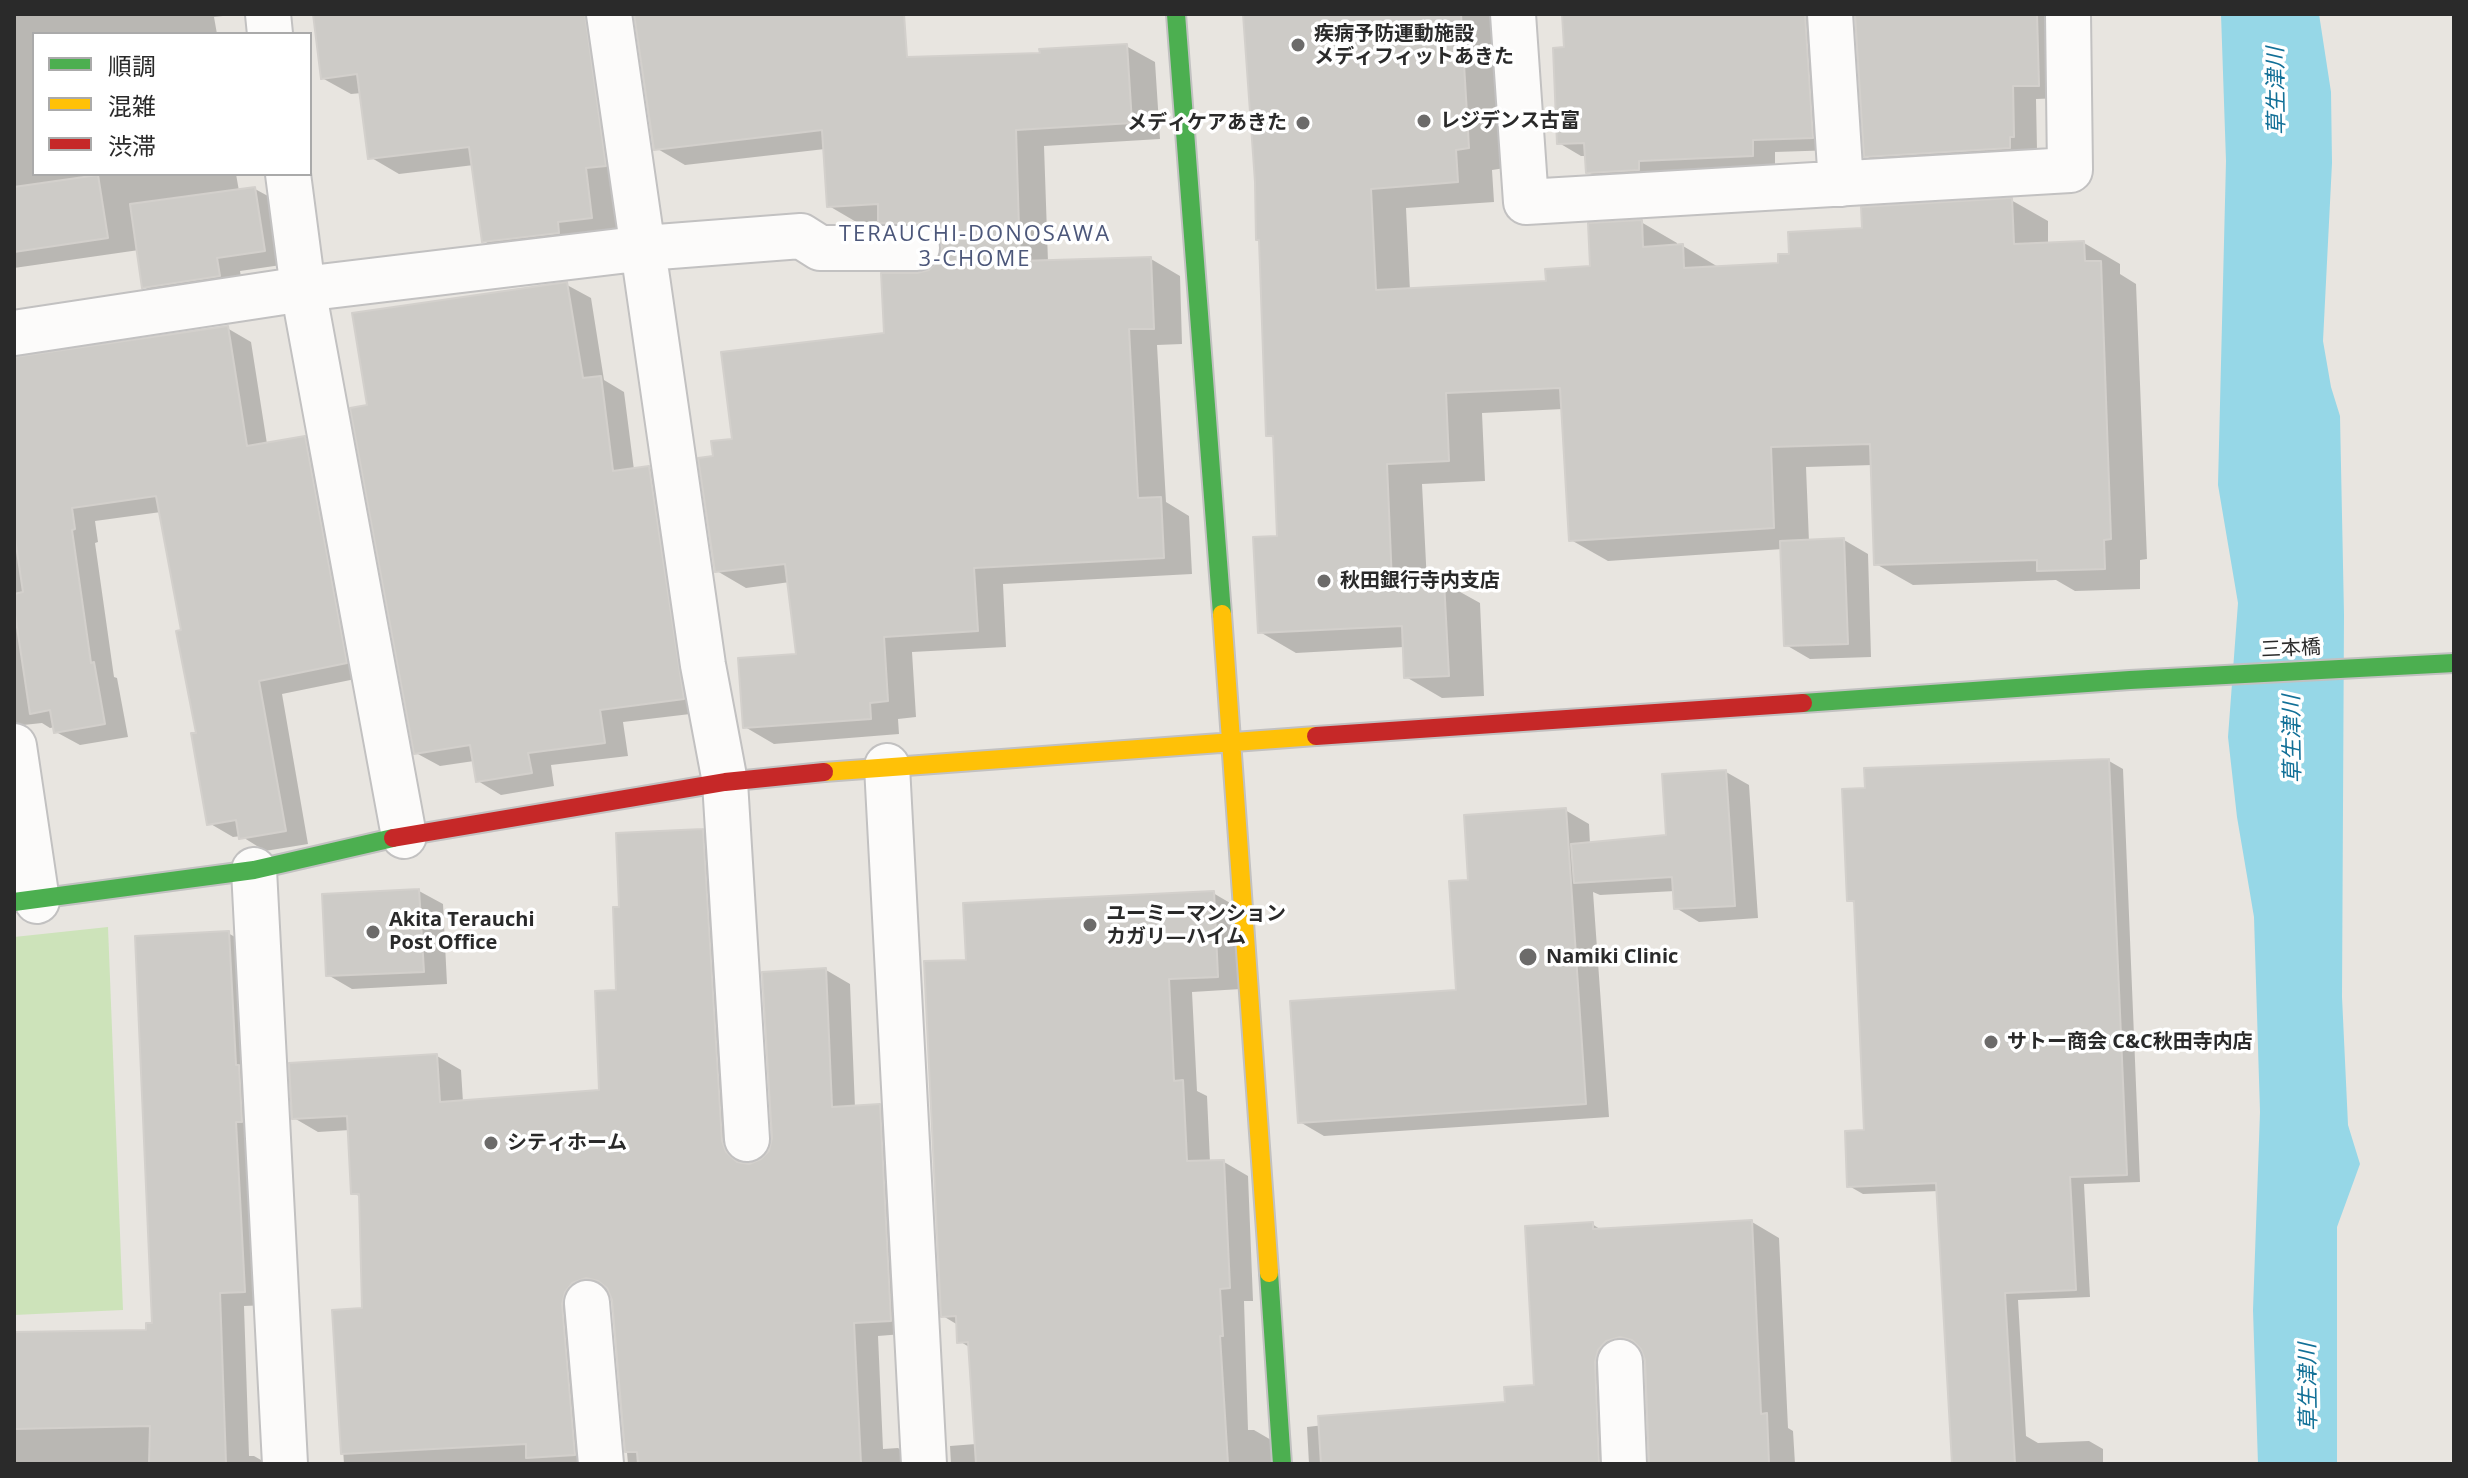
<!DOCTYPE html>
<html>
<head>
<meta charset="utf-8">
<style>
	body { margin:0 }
	#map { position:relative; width:2468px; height:1478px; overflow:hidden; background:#e8e5e0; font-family:"Open Sans","Noto Sans JP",sans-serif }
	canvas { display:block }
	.frame { position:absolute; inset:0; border:16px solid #2a2a2a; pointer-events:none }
	.legend { position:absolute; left:32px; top:32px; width:280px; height:144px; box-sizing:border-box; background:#fff; border:2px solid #aaa; margin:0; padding:10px 14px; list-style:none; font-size:24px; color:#2a2a2a }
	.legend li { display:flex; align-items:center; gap:16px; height:40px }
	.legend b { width:40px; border:2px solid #aaa }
</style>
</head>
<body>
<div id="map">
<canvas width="2468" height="1478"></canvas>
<div class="frame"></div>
<ul class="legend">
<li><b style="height:10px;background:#4caf50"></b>順調</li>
<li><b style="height:10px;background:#ffc107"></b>混雑</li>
<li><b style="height:10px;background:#c62828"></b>渋滞</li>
</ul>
</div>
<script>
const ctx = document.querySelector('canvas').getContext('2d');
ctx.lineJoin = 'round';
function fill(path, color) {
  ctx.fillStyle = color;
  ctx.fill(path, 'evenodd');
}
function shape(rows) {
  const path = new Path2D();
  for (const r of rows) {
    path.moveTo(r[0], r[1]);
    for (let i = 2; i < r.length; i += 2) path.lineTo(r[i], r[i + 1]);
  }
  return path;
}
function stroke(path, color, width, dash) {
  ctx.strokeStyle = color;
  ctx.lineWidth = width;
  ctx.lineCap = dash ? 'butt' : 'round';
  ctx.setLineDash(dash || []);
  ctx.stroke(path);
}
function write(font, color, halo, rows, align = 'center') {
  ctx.font = font + ' "Open Sans","Noto Sans JP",sans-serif';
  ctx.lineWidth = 7;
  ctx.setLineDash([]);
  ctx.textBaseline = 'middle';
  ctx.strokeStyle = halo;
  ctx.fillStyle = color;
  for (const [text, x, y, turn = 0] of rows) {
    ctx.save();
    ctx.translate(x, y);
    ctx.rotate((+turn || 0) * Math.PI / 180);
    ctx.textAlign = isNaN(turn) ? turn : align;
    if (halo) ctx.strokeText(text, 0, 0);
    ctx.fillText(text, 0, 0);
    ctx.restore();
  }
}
fill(shape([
	[108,927,123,1310,14,1315,14,937]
]), '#cde3ba');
fill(shape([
	[2221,14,2319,14,2331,92,2332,163,2323,341,2331,387,2340,416,2344,615,2342,997,2348,1125,2360,1164,2337,1227,2337,1464,2258,1464,2253,1310,2260,1112,2254,917,2237,817,2228,737,2238,603,2218,485,2226,161]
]), '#96d7e7');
fill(shape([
	[14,14,241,14,214,17,217,34,34,34,34,174,236,174,239,191,255,189,279,202,288,264,240,271,243,289,168,301,144,287,139,250,14,268],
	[315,14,620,14,620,234,513,258,484,241,474,165,399,174,370,157,362,93,351,94,322,78],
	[636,14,773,14,780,70,1042,55,1126,46,1155,62,1160,139,1044,146,1048,262,1151,259,1180,276,1182,344,1157,345,1166,502,1189,516,1192,574,1003,584,1006,647,912,652,916,717,898,719,899,734,774,744,745,727,799,656,790,582,746,588,717,571,715,458,734,441,886,335,917,275,931,271,941,261,944,247,942,239,909,238,879,221,858,223,829,206,825,149,685,165,656,148],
	[1245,14,1495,14,1505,168,1492,170,1494,202,1406,208,1410,291,1548,283,1592,268,1641,222,1677,243,1677,247,1683,246,1720,268,1780,265,1791,256,1864,230,2011,200,2048,221,2048,244,2084,243,2120,264,2120,274,2136,284,2147,559,2140,560,2140,589,2075,591,2056,580,1913,585,1876,564,1873,465,1806,467,1809,542,1844,540,1868,554,1871,657,1810,659,1786,645,1783,549,1608,561,1571,540,1563,409,1482,413,1485,481,1422,484,1427,583,1444,583,1480,603,1484,696,1442,698,1406,677,1404,647,1296,653,1260,632,1279,537,1275,439,1268,435,1257,182],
	[1564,14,1806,14,1828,27,1835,150,1775,152,1775,168,1610,185,1588,172,1587,156,1581,156,1559,143,1566,49],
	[1857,14,2060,14,2062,98,2036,99,2037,150,2033,150,2033,161,1890,170,1866,156],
	[567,285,591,298,604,380,624,392,634,470,649,468,672,482,707,712,623,722,628,756,551,765,554,786,501,795,478,781,474,761,440,766,416,753,369,407],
	[227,328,251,342,267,444,304,438,328,451,370,676,282,694,308,844,265,851,241,836,233,837,209,823,183,632,161,512,95,521,98,542,95,543,114,677,117,678,128,737,80,745,56,732,55,727,50,728,42,723,14,726,14,359],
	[2109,761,2123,769,2140,1182,2084,1184,2090,1297,2018,1300,2026,1436,2038,1443,2089,1441,2103,1449,2103,1464,1954,1464,1939,1191,1863,1194,1849,1186,1866,1132,1856,904,1849,900],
	[1726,772,1749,785,1758,918,1699,922,1676,908,1675,891,1600,895,1593,892,1609,1117,1324,1136,1300,1122,1458,992,1470,882,1565,810,1589,824,1590,844,1668,837],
	[702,831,726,845,746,1156,749,1166,763,1161,771,1152,826,970,850,984,855,1108,879,1106,903,1120,915,1333,878,1336,883,1449,898,1448,922,1464,628,1464,614,1300,610,1291,596,1296,598,1464,344,1464,334,1312,364,1310,361,1197,353,1193,350,1130,318,1132,294,1118,437,1056,461,1070,463,1102,601,1092,618,992,621,908],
	[419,891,443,904,447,984,352,989,328,975],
	[1213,893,1237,907,1241,989,1192,992,1197,1091,1207,1096,1210,1162,1224,1162,1248,1176,1253,1301,1244,1301,1248,1430,1254,1430,1278,1444,1279,1464,951,1464,950,1446,976,1444,971,1348,959,1341,958,1325,943,1316,968,962],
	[228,933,252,947,268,1305,244,1306,249,1456,254,1456,268,1464,18,1464,14,1462,14,1334,149,1332,155,1325],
	[1752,1222,1779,1238,1788,1428,1793,1431,1795,1464,1651,1464,1647,1361,1644,1352,1635,1355,1625,1464,1309,1464,1307,1427,1508,1404,1536,1387,1592,1224,1603,1231]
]), '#0003');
const building = shape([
	[313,14,585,14,606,166,586,168,592,218,558,222,559,233,482,242,469,147,368,159,357,74,321,79,313,14],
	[634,14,904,14,907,57,1040,53,1039,49,1127,44,1132,123,1016,130,1020,261,1151,257,1154,329,1129,329,1138,498,1161,497,1164,558,974,568,978,631,884,637,888,701,870,703,871,719,743,728,738,658,796,654,785,564,715,572,698,458,713,456,711,441,732,439,721,352,884,333,881,273,917,273,929,270,939,260,942,247,938,235,929,226,917,223,878,223,878,204,827,207,822,130,654,150,634,14],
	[1243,14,1461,14,1469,148,1456,150,1458,182,1371,189,1376,290,1546,281,1545,269,1590,266,1588,223,1642,220,1643,247,1683,244,1684,268,1778,263,1778,254,1789,254,1788,232,1862,228,1861,207,2012,198,2014,244,2084,241,2085,261,2101,261,2111,539,2104,540,2105,569,2037,571,2037,560,1874,565,1870,444,1771,447,1774,528,1569,541,1560,388,1446,393,1449,461,1387,464,1392,583,1444,581,1449,676,1404,678,1402,626,1258,633,1253,537,1277,536,1273,436,1266,436,1259,240,1256,240,1255,182,1243,14],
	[1562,14,1805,14,1813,138,1753,140,1753,156,1639,161,1639,170,1586,173,1584,143,1557,144,1553,48,1564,47,1562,14],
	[1855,14,2037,14,2039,86,2013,86,2014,137,2010,137,2010,148,1864,157,1855,14],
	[98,175,108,238,14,252,14,187,98,175],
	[255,187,265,251,217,258,220,276,142,288,130,204,255,187],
	[567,282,583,378,601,376,613,471,649,466,684,699,600,710,605,743,528,753,532,773,476,782,470,745,414,754,350,408,367,405,352,313,567,282],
	[228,326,247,446,305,436,347,663,259,681,286,831,239,839,236,820,207,825,191,733,196,733,176,631,181,630,156,496,72,508,75,529,72,530,91,663,94,662,105,724,54,733,50,710,30,714,14,607,14,594,23,592,14,531,14,357,228,326],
	[1844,538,1848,644,1784,646,1780,541,1844,538],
	[2109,759,2127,1175,2070,1177,2076,1290,2005,1293,2015,1464,1952,1464,1936,1183,1847,1187,1845,1131,1864,1130,1854,901,1847,901,1842,789,1865,788,1864,768,2109,759],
	[1726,770,1735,906,1674,909,1672,877,1574,883,1571,844,1666,835,1662,774,1726,770],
	[1566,808,1586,1104,1298,1123,1290,1001,1456,990,1449,881,1468,880,1464,815,1566,808],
	[703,829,722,1141,726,1152,737,1162,749,1164,761,1159,769,1151,772,1138,762,972,826,968,832,1107,880,1104,891,1321,854,1323,861,1464,638,1464,637,1452,625,1452,612,1300,607,1288,598,1281,586,1278,572,1283,565,1292,562,1304,575,1455,526,1458,526,1444,341,1454,332,1310,362,1308,359,1194,351,1194,347,1116,292,1119,289,1063,437,1054,440,1102,599,1090,595,991,616,990,613,907,619,907,616,833,703,829],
	[419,889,424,972,326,976,322,894,419,889],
	[1214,891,1218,977,1169,979,1174,1081,1183,1080,1187,1161,1224,1160,1230,1288,1220,1289,1223,1336,1220,1336,1228,1464,976,1464,968,1342,957,1343,956,1316,941,1317,924,961,966,960,963,903,1214,891],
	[229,931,236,1065,239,1065,242,1122,236,1122,245,1292,220,1293,226,1464,149,1464,150,1426,14,1429,14,1332,146,1330,146,1323,152,1323,135,936,229,931],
	[1752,1220,1761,1414,1767,1413,1769,1464,1649,1464,1645,1360,1641,1349,1632,1340,1620,1337,1606,1341,1598,1350,1595,1362,1599,1464,1321,1464,1318,1416,1505,1402,1504,1387,1534,1385,1525,1226,1593,1222,1593,1229,1752,1220]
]);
fill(building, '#cdcbc7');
stroke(building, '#d3d0cc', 2);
const street = shape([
	[268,14,270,34],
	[609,14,703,665,725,782,747,1139],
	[1513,14,1526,202,2070,170,2068,14],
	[1830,14,1841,184],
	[288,174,303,289,404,836],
	[14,333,303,289,645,248,801,236,820,248,917,248],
	[14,746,37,901],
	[887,766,924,1464],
	[254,870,285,1464],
	[587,1303,601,1464],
	[1620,1362,1624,1464]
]);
const fast = shape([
	[1176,14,1222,614],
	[1803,703,2130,680,2454,663],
	[14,902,254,870,393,838],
	[1269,1273,1282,1464]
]);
const slow = shape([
	[1222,614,1269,1273],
	[824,772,1316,736]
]);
const jam = shape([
	[1316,736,1803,703],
	[393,838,725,782,824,772]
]);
stroke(street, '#c2c1c1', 48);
stroke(fast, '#c2c1c1', 22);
stroke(slow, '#c2c1c1', 22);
stroke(jam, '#c2c1c1', 22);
stroke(street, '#fcfbfa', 44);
stroke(fast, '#4caf50', 18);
stroke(slow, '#ffc107', 18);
stroke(jam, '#c62828', 18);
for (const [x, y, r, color] of [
	[1298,45,8,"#6c6b6a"],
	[1424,121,8,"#6c6b6a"],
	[1303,123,8,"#6c6b6a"],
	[1324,581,8,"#6c6b6a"],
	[1090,925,8,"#6c6b6a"],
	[373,932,8,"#6c6b6a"],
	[1528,957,10,"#6c6b6a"],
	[1991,1042,8,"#6c6b6a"],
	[491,1143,8,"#6c6b6a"]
]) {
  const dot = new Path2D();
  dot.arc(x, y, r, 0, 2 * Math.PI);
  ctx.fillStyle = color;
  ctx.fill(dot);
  stroke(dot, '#fff', 3);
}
write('bold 20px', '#2a2a2a', '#fff', [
	["疾病予防運動施設",1314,34],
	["メディフィットあきた",1314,57],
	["レジデンス古富",1440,121],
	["メディケアあきた",1287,123,"right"],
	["秋田銀行寺内支店",1340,581],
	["ユーミーマンション",1106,914],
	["カガリ―ハイム",1106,937],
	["Akita Terauchi",389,920],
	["Post Office",389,943],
	["Namiki Clinic",1546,957],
	["サトー商会 C&C秋田寺内店",2007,1042],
	["シティホーム",507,1143]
], 'left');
write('20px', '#2a2a2a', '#fff', [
	["三本橋",2291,649,-3]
]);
write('italic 22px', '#127097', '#fff', [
	["草生津川",2277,91,-91],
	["草生津川",2293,739,-91],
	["草生津川",2309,1387,-91]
]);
ctx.letterSpacing = '2px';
write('22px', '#4c577a', '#fff', [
	["TERAUCHI-DONOSAWA",975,235],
	["3-CHOME",975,260]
]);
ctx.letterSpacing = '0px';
</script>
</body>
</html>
